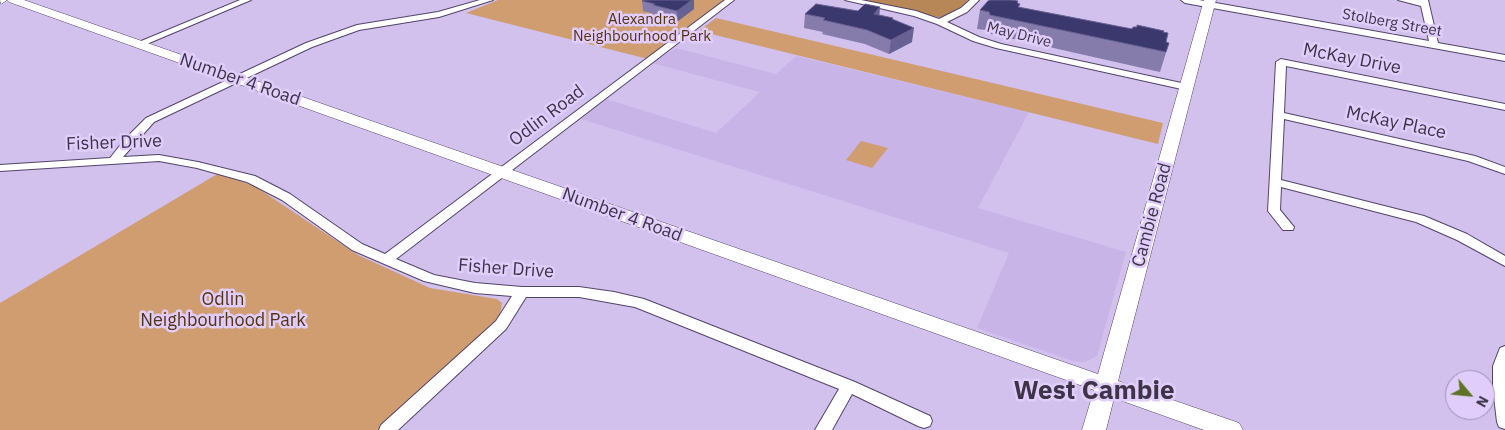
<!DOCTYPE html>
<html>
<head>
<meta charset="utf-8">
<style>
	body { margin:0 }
	#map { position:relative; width:1505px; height:430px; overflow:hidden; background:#d2c0ed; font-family:"IBM Plex Sans",sans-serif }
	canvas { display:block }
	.north { position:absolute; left:1445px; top:370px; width:50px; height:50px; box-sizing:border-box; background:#e0cdfb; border:1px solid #9f90b3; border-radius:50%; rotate:118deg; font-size:14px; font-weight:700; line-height:20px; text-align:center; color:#3d3547 }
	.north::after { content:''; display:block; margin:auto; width:18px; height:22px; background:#5e7324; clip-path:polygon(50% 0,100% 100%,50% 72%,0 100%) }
</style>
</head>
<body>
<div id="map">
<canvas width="1505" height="430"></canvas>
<div class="north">N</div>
</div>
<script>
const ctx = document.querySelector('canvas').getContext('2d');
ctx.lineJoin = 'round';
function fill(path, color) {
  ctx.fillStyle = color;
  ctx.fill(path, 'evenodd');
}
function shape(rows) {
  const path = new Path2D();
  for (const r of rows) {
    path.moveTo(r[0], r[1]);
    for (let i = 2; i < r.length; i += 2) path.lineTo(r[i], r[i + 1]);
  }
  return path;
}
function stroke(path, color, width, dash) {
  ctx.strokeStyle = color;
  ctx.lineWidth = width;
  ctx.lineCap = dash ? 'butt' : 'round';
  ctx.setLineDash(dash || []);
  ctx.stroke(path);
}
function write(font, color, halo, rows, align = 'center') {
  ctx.font = font + ' "IBM Plex Sans",sans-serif';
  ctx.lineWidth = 5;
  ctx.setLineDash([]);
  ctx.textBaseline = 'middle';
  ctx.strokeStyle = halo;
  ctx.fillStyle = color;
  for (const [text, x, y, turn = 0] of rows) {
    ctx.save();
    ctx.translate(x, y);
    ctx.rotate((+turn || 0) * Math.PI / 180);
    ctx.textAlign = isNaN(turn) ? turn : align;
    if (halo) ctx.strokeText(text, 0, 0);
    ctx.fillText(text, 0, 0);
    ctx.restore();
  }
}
fill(shape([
	[676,48,776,74,796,56,1029,112,978,208,1126,252,1097,356,1085,362,1073,361,977,328,1009,253,581,119,606,99,716,133,760,92,652,63]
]), '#c9b4e8');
fill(shape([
	[498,0,726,0,648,59,466,13],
	[716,18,1163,123,1158,144,699,31],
	[861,141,888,148,872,168,846,160],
	[219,173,256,187,358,255,430,288,497,299,502,303,499,321,380,430,0,430,0,303]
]), '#cf9d70');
fill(shape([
	[860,0,968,0,964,5,942,18]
]), '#b88758');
const minor = shape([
	[240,0,251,0,142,46,136,46,134,44,240,0],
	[480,0,493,0,439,17,359,30,312,47,154,122,123,157,159,155,198,162,255,176,290,194,362,244,385,254,725,0,734,0,396,259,434,275,475,283,522,287,579,287,614,292,644,299,855,382,930,416,932,421,930,426,924,428,918,426,852,394,832,430,815,430,839,389,635,307,579,297,526,297,506,329,398,430,379,430,381,425,496,321,512,296,475,293,424,281,352,250,282,200,247,182,197,168,159,161,0,171,0,165,110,158,126,138,146,118,306,43,357,25,438,12,480,0],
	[845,0,861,0,916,11,939,19,961,8,970,0,979,0,967,12,947,22,979,37,1001,44,1186,84,1191,87,1186,90,996,48,973,41,937,24,914,16,845,0],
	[1181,0,1199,0,1429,41,1421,6,1398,0,1428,0,1438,43,1505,55,1505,61,1185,3,1181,0],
	[1281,59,1505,104,1505,110,1286,66,1284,113,1475,156,1505,167,1505,174,1468,161,1284,119,1281,180,1424,216,1467,234,1505,256,1505,266,1457,240,1416,222,1281,187,1280,210,1294,227,1293,230,1283,230,1268,211,1276,62,1281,59],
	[1505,346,1505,429,1499,427,1497,422,1493,388,1493,366,1500,348,1505,346]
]);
const secondary = shape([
	[0,0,7,0,1,4,0,0],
	[7,0,24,0,1098,374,1204,0,1216,0,1118,381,1239,423,1243,430,1204,430,1114,398,1106,430,1082,430,1094,390,9,2,7,0]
]);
stroke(minor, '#54446a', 2);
stroke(secondary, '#54446a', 1);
fill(minor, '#fff');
fill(secondary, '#fff');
fill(shape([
	[644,0,694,0,694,9,678,21,654,16,654,14,643,11,642,1],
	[1018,1,1018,4,1020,4,1019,7,1132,29,1163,32,1166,42,1169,43,1160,72,987,33,986,30,977,29,980,10],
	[805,14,879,15,893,20,912,42,889,54,865,44,822,34,823,32,804,28]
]), '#867cac');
fill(shape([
	[692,0,694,0,694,9,678,21,677,11],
	[880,7,879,21,874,14],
	[914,28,912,42,889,54,891,40]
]), '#686193');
const building = shape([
	[644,0,692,0,677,11,653,5,655,4,642,1,644,0],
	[990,0,1011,0,1018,1,1017,3,1020,4,1018,7,1132,29,1133,27,1137,27,1137,25,1164,31,1163,32,1168,33,1166,42,1169,43,1166,52,990,15,989,12,980,10,988,1,990,0],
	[816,4,858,11,865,4,880,7,874,14,893,18,892,19,914,28,891,40,867,30,823,20,825,18,805,14,816,4]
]);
fill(building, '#3a386c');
stroke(building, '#686193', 1);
write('15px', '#55330e', '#e0cdfb', [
	["Alexandra",642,20],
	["Neighbourhood Park",642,37]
]);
write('15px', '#3d3547', '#e0cdfb', [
	["Stolberg Street",1392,23,10],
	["May Drive",1019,35,14]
]);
write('18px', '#3d3547', '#e0cdfb', [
	["McKay Drive",1352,59,11],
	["Number 4 Road",240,80,19],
	["Odlin Road",547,116,-37],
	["McKay Place",1396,123,12],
	["Fisher Drive",114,143,-2],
	["Number 4 Road",622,215,20],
	["Cambie Road",1152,215,-75],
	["Fisher Drive",506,269,4]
]);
write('18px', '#55330e', '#e0cdfb', [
	["Odlin",223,300],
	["Neighbourhood Park",223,321]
]);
write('bold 26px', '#3d3547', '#e0cdfb', [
	["West Cambie",1094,391]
]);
</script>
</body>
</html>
